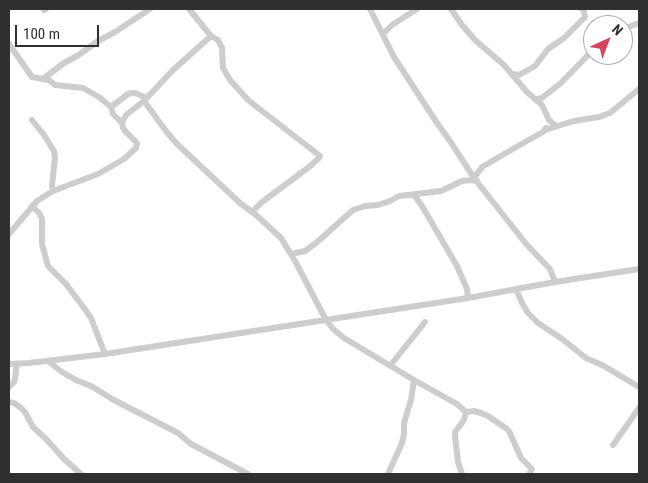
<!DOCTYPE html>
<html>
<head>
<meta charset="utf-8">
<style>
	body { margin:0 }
	#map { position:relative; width:648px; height:483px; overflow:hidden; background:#fff; font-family:"Roboto Condensed",sans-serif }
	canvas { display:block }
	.frame { position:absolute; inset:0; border:10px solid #303030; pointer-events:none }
	.north { position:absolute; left:583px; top:15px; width:50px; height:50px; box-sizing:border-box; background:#fff; border:1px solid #acacac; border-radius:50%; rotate:43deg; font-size:14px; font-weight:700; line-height:20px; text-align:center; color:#303030 }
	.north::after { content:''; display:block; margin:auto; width:18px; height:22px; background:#d34561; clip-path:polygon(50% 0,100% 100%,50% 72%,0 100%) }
	.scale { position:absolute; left:15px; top:25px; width:84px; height:22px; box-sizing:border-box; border:2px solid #303030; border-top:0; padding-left:6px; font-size:15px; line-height:18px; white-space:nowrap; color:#303030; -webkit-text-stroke:4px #fff; paint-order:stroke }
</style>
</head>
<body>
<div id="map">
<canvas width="648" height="483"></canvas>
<div class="frame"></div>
<div class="north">N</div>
<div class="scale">100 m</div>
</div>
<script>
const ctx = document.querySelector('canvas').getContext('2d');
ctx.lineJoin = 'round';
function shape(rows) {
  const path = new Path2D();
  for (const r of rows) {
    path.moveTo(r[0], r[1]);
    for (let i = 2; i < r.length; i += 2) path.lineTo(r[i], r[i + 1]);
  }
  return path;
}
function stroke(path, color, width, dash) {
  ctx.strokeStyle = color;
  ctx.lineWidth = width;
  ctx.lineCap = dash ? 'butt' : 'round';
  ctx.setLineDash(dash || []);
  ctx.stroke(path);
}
stroke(shape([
	[189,9,211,36,218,40,222,48,223,68,230,80,248,100,320,156,319,158,309,167,262,202,252,212],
	[370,9,394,57,437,123,450,141,474,178,527,245,550,269,555,282],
	[451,9,462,25,475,40,504,65,527,92,542,105,549,120,556,126],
	[44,10,46,9],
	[623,29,639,23],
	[383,34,392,25,417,9],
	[9,44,32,77,49,80,55,85,83,88,99,97,106,103,111,107,113,114,122,123],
	[512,74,519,75,535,66,548,49,564,38,585,17,584,11,582,9],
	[43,79,64,63,77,56,98,41,115,32,150,9],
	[537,99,542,98,561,83,593,50],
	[144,101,173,70,211,36],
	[111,107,128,94,132,93,135,93,147,98],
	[32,120,44,135,54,151,55,157,52,186,53,191],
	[545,130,574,121,599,117,610,113,639,89],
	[474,178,482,167,518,146,534,137,543,132,546,128],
	[414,195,422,206,457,266,467,289,468,298],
	[32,206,40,214,42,219,42,244,48,266,66,284,87,312,91,318,105,354],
	[9,234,37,201,53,191,98,174,124,159,136,148,137,143,126,132,123,128,122,123,126,115,144,101,166,131,176,143,240,203,256,215,281,238,295,261,326,320,333,329,344,338,414,380,411,400,404,423,404,434,402,443,388,474],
	[291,254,305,251,316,243,353,210,365,206,378,205,390,201,399,196,441,191,462,181,471,180,477,181],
	[516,289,522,303,528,313,538,323,562,339,586,358,604,366,639,387],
	[48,361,62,372,76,380,93,387,112,399,178,433,191,444,248,474],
	[9,364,29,363,105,354,468,298,555,282,639,269],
	[390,366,425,322],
	[414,380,457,404,466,412,464,420,455,432,455,436,458,462,462,474],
	[9,387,14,382,15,378,17,364],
	[9,402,14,403,21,408,25,412,33,427,47,440,64,459,81,474],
	[466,412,474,411,481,413,488,416,507,429,510,433,521,458,532,469,529,474],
	[613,445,639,408]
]), '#cdcdcd', 6);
</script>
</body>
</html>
